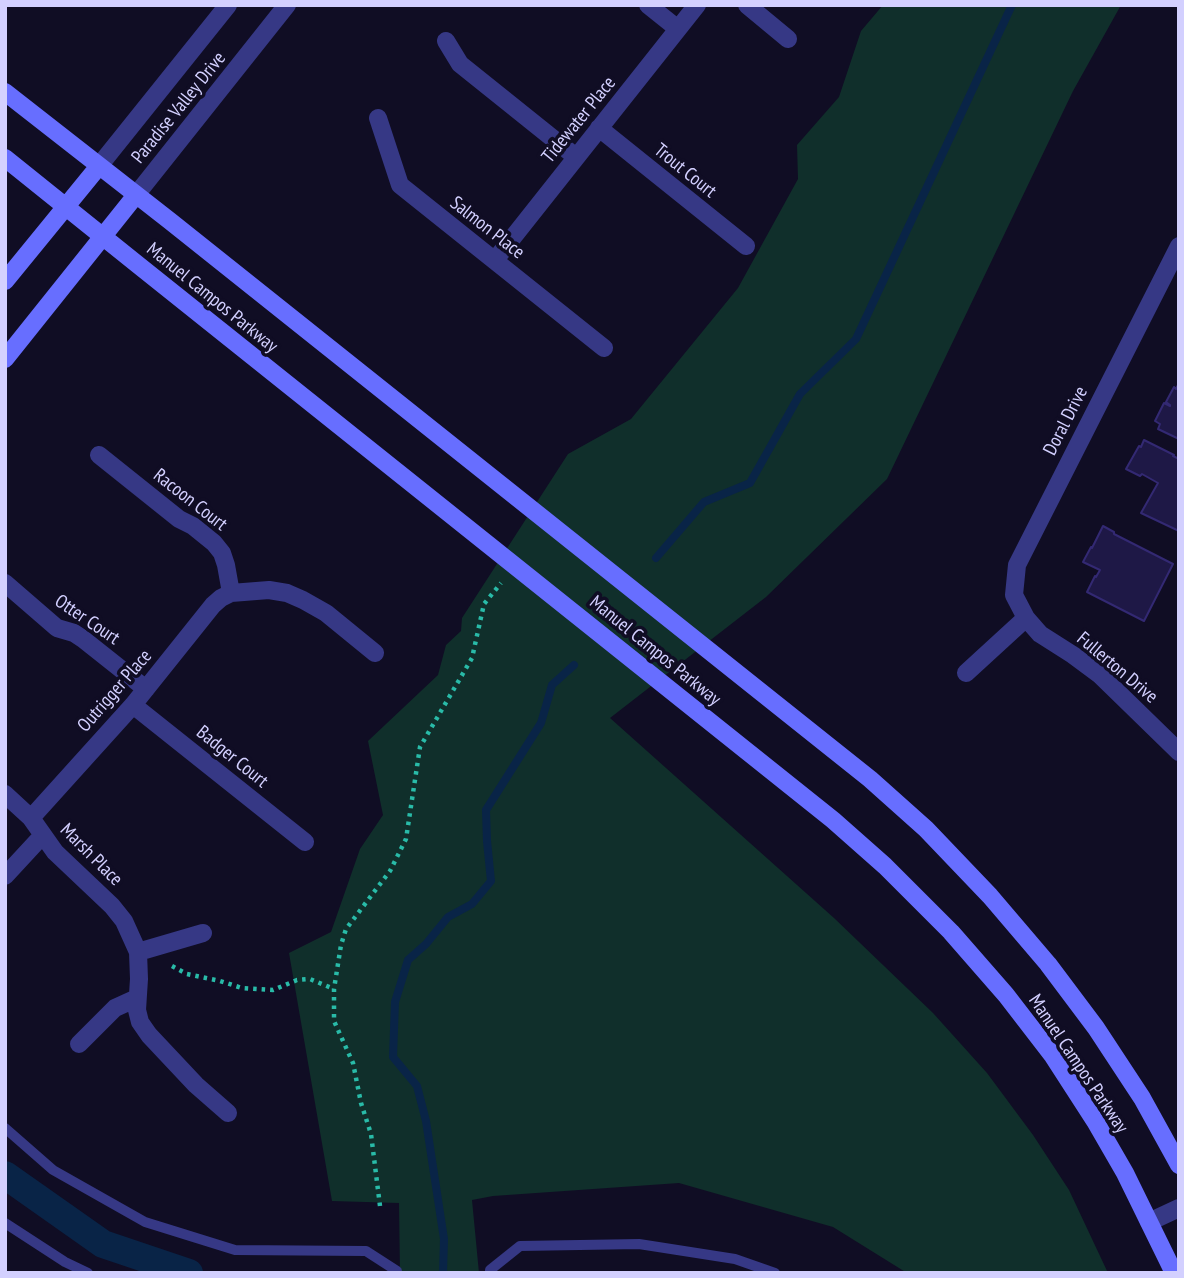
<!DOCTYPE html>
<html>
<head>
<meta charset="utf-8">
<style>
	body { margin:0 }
	#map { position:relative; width:1184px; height:1278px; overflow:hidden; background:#100d24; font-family:"PT Sans Narrow",sans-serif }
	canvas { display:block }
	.frame { position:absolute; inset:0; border:7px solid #d3d0ff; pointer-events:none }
</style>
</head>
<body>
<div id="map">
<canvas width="1184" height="1278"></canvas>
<div class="frame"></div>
</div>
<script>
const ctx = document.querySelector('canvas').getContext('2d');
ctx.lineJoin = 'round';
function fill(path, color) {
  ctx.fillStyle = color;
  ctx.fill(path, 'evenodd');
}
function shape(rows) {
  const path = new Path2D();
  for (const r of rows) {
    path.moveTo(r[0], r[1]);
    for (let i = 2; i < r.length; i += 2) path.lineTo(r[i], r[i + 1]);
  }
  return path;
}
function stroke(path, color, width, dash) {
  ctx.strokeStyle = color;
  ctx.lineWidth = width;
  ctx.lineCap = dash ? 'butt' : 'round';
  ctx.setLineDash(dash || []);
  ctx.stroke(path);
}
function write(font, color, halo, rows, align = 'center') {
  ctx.font = font + ' "PT Sans Narrow",sans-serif';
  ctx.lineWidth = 7;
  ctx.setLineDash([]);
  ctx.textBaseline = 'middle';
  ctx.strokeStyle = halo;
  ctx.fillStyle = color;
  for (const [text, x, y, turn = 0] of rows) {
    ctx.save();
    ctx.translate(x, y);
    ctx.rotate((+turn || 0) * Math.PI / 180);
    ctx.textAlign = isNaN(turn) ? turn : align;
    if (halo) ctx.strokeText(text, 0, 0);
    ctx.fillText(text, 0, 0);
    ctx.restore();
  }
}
fill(shape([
	[883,5,1121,5,1073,91,887,479,766,597,610,718,834,918,933,1013,987,1073,1033,1135,1069,1190,1108,1273,907,1273,833,1227,679,1183,493,1196,472,1200,479,1273,400,1273,399,1203,332,1201,289,953,331,932,360,849,383,815,368,741,438,675,446,645,461,631,462,618,568,454,631,419,738,288,798,179,797,145,839,97,861,31]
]), '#102f2b');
stroke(shape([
	[656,558,704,502,750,483,800,394,856,339,1012,5],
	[443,1273,444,1239,426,1121,417,1086,393,1057,395,1002,408,960,426,944,448,917,472,904,491,881,487,841,486,810,541,723,552,685,574,665]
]), '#092447', 8);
stroke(shape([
	[5,1175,103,1244,189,1273]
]), '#092447', 28);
const building = shape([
	[1179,383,1179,439,1158,429,1160,424,1155,421,1164,403,1170,406,1170,405,1166,402,1174,387,1176,389,1179,383],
	[1144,440,1174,455,1173,456,1179,459,1179,531,1141,513,1158,483,1142,474,1140,476,1126,469,1139,446,1141,447,1144,440],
	[1103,526,1114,532,1114,534,1173,564,1144,621,1087,592,1095,576,1096,577,1100,570,1083,562,1091,547,1092,548,1103,526]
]);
fill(building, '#1e1846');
stroke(building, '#332973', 2);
stroke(shape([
	[172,966,187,974,220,981,242,988,273,990,297,980,310,979,334,989],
	[380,1206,371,1134,361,1103,353,1063,334,1021,334,989,341,945,346,929,390,871,406,839,420,747,472,658,484,604,501,583]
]), '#29bba8', 4.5, [3.5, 5]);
stroke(shape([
	[5,1128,53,1170,145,1222,235,1250,366,1251,397,1271,397,1273],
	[5,1223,65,1262,88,1273],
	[490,1273,490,1270,520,1246,639,1244,735,1259,775,1273]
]), '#363885', 10);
stroke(shape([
	[648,5,678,29],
	[747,5,788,39],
	[446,41,460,64,576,157],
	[378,118,400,185,604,348],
	[599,128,746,246],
	[1179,246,1017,565,1014,595,1026,618,1040,634,1073,655,1100,675,1179,752],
	[495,260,697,5],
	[99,455,179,519,193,526,214,543,222,553,226,565,231,593],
	[5,583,57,628,74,633,83,639,146,689],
	[966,673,1026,618],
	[133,705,305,842],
	[5,794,31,818,55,852,112,906,124,921,138,952,139,979,137,1010,140,1022,149,1035,196,1085,228,1113],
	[31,818,133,705,213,605,221,598,231,593,269,590,287,593,303,600,326,613,375,653],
	[5,876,42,836],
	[138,952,203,933],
	[79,1044,115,1008,137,998]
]), '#363885', 18);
stroke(shape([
	[99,166,228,5],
	[136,195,287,5],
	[1149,1222,1179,1208]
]), '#363885', 18);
stroke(shape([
	[5,92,170,221,870,779,926,829,990,896,1048,964,1096,1028,1142,1098,1179,1165],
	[5,158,137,264,833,820,885,866,951,932,1006,995,1053,1056,1095,1121,1125,1173,1174,1273],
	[5,281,99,166],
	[5,359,136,195]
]), '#676eff', 18);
write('19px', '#d3d0ff', '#100d24', [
	["Paradise Valley Drive",179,108,-51],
	["Tidewater Place",579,120,-51],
	["Trout Court",685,171,39],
	["Salmon Place",487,228,38],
	["Manuel Campos Parkway",212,298,39],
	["Doral Drive",1066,421,-63],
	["Racoon Court",190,500,38],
	["Otter Court",87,620,34],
	["Manuel Campos Parkway",655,651,39],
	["Fullerton Drive",1117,668,40],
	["Outrigger Place",115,691,-49],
	["Badger Court",232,757,39],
	["Marsh Place",91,855,45],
	["Manuel Campos Parkway",1078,1064,56]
]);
</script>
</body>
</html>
